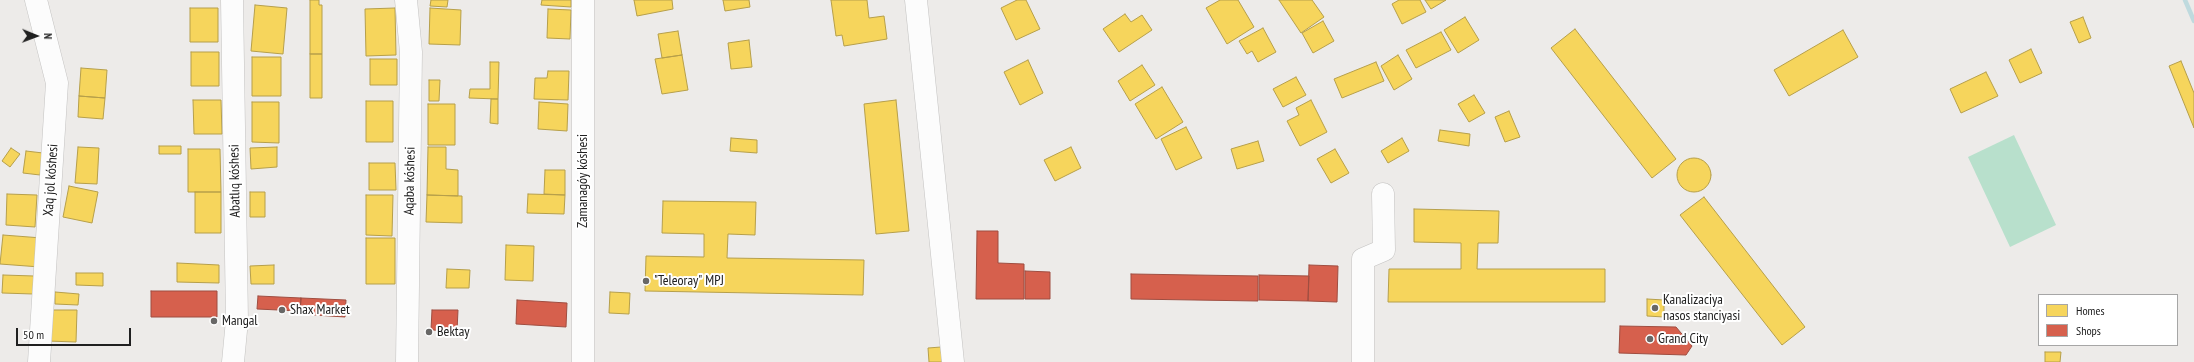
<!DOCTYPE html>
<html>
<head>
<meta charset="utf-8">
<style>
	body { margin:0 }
	#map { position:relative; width:2194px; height:362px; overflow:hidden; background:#edebe9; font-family:"PT Sans Narrow",sans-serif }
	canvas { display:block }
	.legend { position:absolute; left:2038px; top:294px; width:140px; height:52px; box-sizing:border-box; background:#fff; border:1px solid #a6a6a6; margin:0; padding:5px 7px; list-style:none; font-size:12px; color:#202020 }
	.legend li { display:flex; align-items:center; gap:8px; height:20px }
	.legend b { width:20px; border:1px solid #a6a6a6 }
	.north { position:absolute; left:16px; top:16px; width:40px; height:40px; -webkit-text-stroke:3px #fff; paint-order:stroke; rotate:91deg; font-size:11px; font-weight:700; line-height:16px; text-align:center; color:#202020 }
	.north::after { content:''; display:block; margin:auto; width:14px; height:18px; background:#202020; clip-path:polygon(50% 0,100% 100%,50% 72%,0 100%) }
	.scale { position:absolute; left:16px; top:328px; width:115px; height:18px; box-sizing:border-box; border:2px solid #202020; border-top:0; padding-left:5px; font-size:12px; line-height:14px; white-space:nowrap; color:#202020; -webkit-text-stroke:3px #fff; paint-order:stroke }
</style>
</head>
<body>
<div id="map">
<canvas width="2194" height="362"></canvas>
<ul class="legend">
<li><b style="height:11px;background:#f6d55c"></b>Homes</li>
<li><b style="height:11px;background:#d6604d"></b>Shops</li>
</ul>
<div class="north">N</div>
<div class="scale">50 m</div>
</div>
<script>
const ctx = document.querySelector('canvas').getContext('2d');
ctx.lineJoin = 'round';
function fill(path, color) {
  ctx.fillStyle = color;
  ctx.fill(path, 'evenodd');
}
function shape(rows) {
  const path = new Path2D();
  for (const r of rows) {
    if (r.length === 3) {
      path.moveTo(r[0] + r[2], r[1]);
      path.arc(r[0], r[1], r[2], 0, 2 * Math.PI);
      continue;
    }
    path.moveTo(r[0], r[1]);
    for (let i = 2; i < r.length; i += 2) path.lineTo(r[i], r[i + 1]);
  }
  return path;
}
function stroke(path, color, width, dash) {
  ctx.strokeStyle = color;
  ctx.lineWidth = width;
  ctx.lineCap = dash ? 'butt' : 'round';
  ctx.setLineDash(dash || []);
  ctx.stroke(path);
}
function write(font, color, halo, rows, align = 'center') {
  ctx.font = font + ' "PT Sans Narrow",sans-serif';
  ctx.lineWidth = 4;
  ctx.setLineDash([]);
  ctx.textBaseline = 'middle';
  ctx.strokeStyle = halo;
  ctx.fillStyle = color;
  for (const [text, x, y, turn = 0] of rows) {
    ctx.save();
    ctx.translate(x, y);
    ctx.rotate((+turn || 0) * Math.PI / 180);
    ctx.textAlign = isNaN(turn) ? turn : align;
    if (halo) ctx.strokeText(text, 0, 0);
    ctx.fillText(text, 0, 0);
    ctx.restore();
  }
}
fill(shape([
	[2014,135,2056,225,2010,247,1968,157]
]), '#b8e0cc');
const homes = shape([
	[310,0,319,0,319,5,322,5,322,54,310,54,310,0],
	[431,0,448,0,447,7,430,6,431,0],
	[542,0,571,0,571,7,541,5,542,0],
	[634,0,672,0,673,9,637,16,634,0],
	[723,0,749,0,750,7,725,11,723,0],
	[831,0,867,0,869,18,884,16,887,39,844,46,842,35,836,36,831,0],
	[1017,0,1026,0,1040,29,1016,40,1001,8,1017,0],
	[1220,0,1238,0,1254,27,1227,44,1206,8,1220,0],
	[1279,0,1312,0,1324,17,1301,33,1279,0],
	[1399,0,1420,0,1426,12,1402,24,1392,4,1399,0],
	[1425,0,1446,0,1431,9,1425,0],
	[255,5,287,8,283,54,251,51,255,5],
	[190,8,218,8,218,42,190,42,190,8],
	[395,8,396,55,366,56,365,9,395,8],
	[430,8,461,10,460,45,429,44,430,8],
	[548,9,571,10,570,39,547,38,548,9],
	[1125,14,1131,22,1142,15,1152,30,1119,52,1103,29,1125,14],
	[1465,17,1479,40,1458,53,1444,30,1465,17],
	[2083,17,2091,38,2079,43,2070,22,2083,17],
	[1323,21,1334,41,1313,53,1302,33,1323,21],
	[1263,28,1276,52,1258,62,1252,51,1247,54,1239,41,1263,28],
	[1575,29,1676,159,1652,178,1551,48,1575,29],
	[1843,30,1858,57,1789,96,1774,70,1843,30],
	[678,31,682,55,662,58,658,34,678,31],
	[1441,32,1451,50,1416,68,1406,50,1441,32],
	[749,40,752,67,731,69,728,43,749,40],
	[2031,49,2042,73,2020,83,2009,60,2031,49],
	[191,52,219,52,219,86,191,86,191,52],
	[310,54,322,54,322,98,310,98,310,54],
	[682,55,688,90,662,94,655,59,682,55],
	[1398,55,1412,79,1394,90,1381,66,1398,55],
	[252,57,281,57,281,96,252,96,252,57],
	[370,59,397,59,397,85,370,85,370,59],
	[1028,60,1043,93,1020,105,1004,72,1028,60],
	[2181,61,2194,93,2194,128,2169,66,2181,61],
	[490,62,499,62,498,99,469,98,470,89,490,89,490,62],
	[1376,62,1384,81,1342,98,1334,79,1376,62],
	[1142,65,1155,85,1130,101,1118,81,1142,65],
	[81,68,107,70,105,98,79,96,81,68],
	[548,71,569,71,568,100,534,99,535,78,547,78,548,71],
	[1986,72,1998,96,1961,113,1950,89,1986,72],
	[1296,77,1306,95,1283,107,1273,89,1296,77],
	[429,80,440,80,439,101,429,101,429,80],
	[1162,87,1183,122,1156,139,1135,104,1162,87],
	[1474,95,1485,113,1469,122,1458,104,1474,95],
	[79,96,105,98,103,119,78,117,79,96],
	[491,99,498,99,498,124,490,123,491,99],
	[193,100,221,100,222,134,194,134,193,100],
	[896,100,909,231,876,234,864,104,896,100],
	[1311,100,1327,132,1300,146,1287,121,1299,115,1296,108,1311,100],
	[366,101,393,101,393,142,366,142,366,101],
	[252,102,279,102,279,143,252,142,252,102],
	[539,102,568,104,567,131,538,129,539,102],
	[428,104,455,104,455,145,428,145,428,104],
	[1509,111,1520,137,1505,142,1495,117,1509,111],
	[1186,127,1202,158,1176,170,1161,139,1186,127],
	[1440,130,1470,134,1469,146,1438,141,1440,130],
	[731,138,757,140,757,153,730,151,731,138],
	[1402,138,1409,151,1388,163,1381,151,1402,138],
	[1258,141,1264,161,1237,169,1231,149,1258,141],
	[159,146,181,146,181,154,159,154,159,146],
	[78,147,99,148,97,184,75,183,78,147],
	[277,147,277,167,251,169,250,148,277,147],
	[428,147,446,147,446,169,458,170,458,196,427,195,428,147],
	[1071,147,1081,168,1055,181,1044,160,1071,147],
	[11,148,20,154,10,167,2,161,11,148],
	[188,149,220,149,221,192,188,192,188,149],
	[1335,149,1349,173,1331,183,1317,159,1335,149],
	[26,151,43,153,40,175,23,173,26,151],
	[1694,175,17],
	[369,163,395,163,396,190,369,190,369,163],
	[545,170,565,170,565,195,544,194,545,170],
	[69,186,98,192,92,223,63,217,69,186],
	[195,192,221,192,221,233,195,233,195,192],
	[250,192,265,192,265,217,250,217,250,192],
	[7,194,37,195,35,227,6,225,7,194],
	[528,194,565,195,564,214,527,213,528,194],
	[366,195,393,195,392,236,366,235,366,195],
	[427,195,462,196,462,223,426,222,427,195],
	[1704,197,1805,327,1782,345,1680,215,1704,197],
	[663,201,756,202,755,235,728,234,727,258,864,260,863,295,645,291,646,256,704,257,704,234,662,233,663,201],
	[1414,209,1499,211,1498,243,1478,243,1477,269,1605,269,1605,302,1388,302,1389,269,1461,269,1461,243,1414,242,1414,209],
	[3,235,42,238,40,267,0,264,3,235],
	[366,238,395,238,395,284,366,284,366,238],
	[506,245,534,246,533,281,505,280,506,245],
	[177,263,219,265,219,283,177,282,177,263],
	[274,265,274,284,251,284,250,266,274,265],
	[447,269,470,270,469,288,446,288,447,269],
	[76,273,103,273,103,286,76,285,76,273],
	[3,275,34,276,33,294,2,293,3,275],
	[55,292,79,294,78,305,55,304,55,292],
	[610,292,630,293,629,314,609,313,610,292],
	[1647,299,1664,300,1664,317,1647,316,1647,299],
	[48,310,77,310,76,342,47,341,48,310],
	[941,347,942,362,929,362,928,348,941,347],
	[2045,352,2061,352,2060,362,2045,362,2045,352]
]);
fill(homes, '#f6d55c');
stroke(homes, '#b69f4a', 1);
const shops = shape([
	[977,231,998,231,998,263,1024,264,1024,299,976,299,977,231],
	[1309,265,1338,266,1337,302,1308,301,1309,265],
	[1025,271,1050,272,1050,299,1025,299,1025,271],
	[1131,274,1258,276,1258,301,1131,299,1131,274],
	[1259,275,1309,276,1308,301,1259,300,1259,275],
	[151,291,217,291,217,317,151,317,151,291],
	[258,296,301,298,300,311,257,309,258,296],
	[301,298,346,300,345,317,300,314,301,298],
	[517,300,567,303,566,327,516,324,517,300],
	[432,310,458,310,457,331,431,330,432,310],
	[1620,326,1676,327,1692,346,1686,355,1619,353,1620,326]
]);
fill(shops, '#d6604d');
stroke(shops, '#9f4d40', 1);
stroke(shape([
	[2185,0,2194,21]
]), '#bfdade', 4.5);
const minor = shape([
	[36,0,57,83,39,362],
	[232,0,237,320,233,362],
	[406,0,411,52,407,362],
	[916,0,953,362],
	[583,362,583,0],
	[1363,362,1363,259,1384,250,1383,194]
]);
stroke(minor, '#c3c2c1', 23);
stroke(minor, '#fcfcfc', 22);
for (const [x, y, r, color] of [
	[646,281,4,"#686766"],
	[1655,308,4,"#686766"],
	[282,310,4,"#686766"],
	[214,321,4,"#686766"],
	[429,332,4,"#686766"],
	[1650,339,4,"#686766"]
]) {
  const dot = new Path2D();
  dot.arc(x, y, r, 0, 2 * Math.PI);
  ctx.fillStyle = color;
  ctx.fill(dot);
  stroke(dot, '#fff', 1.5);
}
write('14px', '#202020', '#fff', [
	["Xaq jol kóshesi",51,180,-86],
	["Abatlıq kóshesi",235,181,-91],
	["Aqaba kóshesi",410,181,-89],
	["Zamanagóy kóshesi",583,181,-90]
]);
write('14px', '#202020', '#fff', [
	["\"Teleoray\" MPJ",654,281],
	["Kanalizaciya",1663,300],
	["nasos stanciyasi",1663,316],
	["Shax Market",290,310],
	["Mangal",222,321],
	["Bektay",437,332],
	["Grand City",1658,339]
], 'left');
</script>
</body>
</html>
